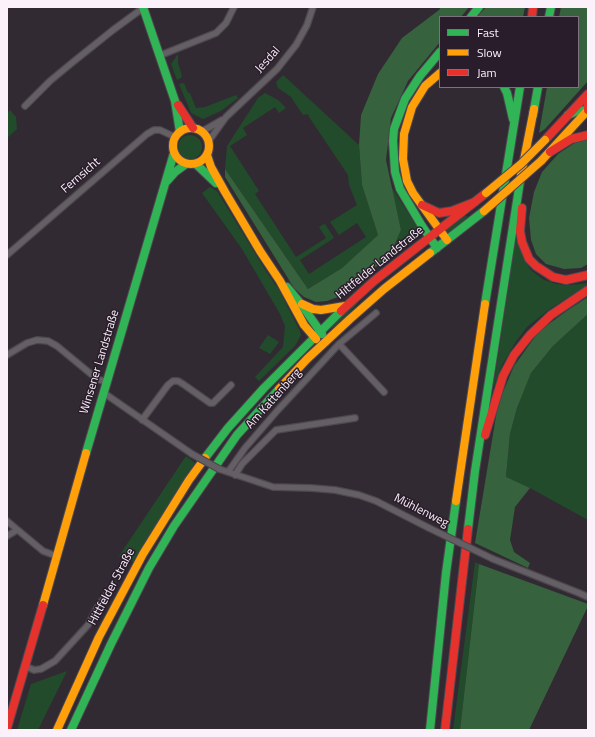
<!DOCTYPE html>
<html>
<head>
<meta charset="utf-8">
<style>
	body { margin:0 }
	#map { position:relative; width:595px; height:737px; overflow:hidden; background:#312a32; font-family:"Titillium Web",sans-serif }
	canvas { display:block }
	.frame { position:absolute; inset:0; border:8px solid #faf1fa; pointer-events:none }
	.legend { position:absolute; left:439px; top:16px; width:140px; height:72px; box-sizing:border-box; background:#2a1d2b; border:1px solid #7d727e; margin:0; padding:5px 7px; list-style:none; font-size:12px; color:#faf1fa }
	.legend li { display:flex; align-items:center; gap:8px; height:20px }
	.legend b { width:20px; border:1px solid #7d727e }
</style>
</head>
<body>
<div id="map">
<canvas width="595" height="737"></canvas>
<div class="frame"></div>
<ul class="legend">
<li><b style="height:5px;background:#30b455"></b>Fast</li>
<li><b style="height:5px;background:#ff9f0a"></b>Slow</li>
<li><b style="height:5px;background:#e5322d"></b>Jam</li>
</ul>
</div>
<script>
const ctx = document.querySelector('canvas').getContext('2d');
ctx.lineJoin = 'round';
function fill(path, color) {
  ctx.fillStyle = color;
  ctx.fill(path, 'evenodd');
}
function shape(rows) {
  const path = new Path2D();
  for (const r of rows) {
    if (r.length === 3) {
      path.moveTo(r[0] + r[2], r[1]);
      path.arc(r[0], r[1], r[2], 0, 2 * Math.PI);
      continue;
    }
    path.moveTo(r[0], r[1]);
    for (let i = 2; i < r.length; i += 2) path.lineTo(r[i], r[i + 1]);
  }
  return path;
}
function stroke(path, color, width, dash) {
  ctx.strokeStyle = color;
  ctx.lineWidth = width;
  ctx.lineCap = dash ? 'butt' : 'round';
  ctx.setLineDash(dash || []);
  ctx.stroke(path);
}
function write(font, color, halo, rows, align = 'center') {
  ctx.font = font + ' "Titillium Web",sans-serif';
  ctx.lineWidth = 3;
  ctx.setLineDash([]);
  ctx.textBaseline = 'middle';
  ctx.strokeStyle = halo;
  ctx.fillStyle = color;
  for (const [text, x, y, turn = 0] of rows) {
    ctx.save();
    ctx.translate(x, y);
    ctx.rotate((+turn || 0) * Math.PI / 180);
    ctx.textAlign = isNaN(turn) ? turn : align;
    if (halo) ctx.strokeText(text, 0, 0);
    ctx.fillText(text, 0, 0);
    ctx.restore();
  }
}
fill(shape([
	[178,54,178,63,182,76,181,78,177,80,171,64],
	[283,75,359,145,362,185,378,235,342,268,308,289,225,169,227,146,258,98,265,93,278,100,286,108,279,113,275,107,243,128,247,135,230,146,259,191,255,194,296,257,326,238,319,227,322,225,325,224,334,238,300,260,309,274,366,237,357,223,339,235,330,222,357,205,349,185,348,175,309,117,308,114,303,115,291,97,278,88,276,82],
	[184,83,188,93,190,93,196,108,205,107,236,95,238,98,221,111,203,119,191,113,179,84],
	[10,110,16,117,17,129,7,138,7,113],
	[190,147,12],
	[391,186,417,227,416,235,411,243,390,255,401,230],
	[210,187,217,191,264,268,279,290,300,331,301,335,295,346,259,381,255,377,283,347,285,326,280,314,242,249,202,193],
	[464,216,472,217,456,230,448,233,443,233],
	[516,238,525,262,532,271,544,280,557,284,570,285,588,283,584,287,551,308,527,327,515,343,502,365,493,389],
	[357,301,358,303,338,325,330,329,326,329],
	[588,314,588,520,530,488,506,478,510,434,517,408,531,373,553,346],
	[268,335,279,342,270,354,259,348],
	[186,456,195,463,180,485,133,562,119,556],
	[475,562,479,564,460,730,453,730],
	[67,671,38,730,17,730,31,684]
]), '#224b2b');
fill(shape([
	[441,7,469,7,461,17,440,17,440,42,408,81,391,118,386,160,401,230,390,255,341,296,327,301,316,302,304,297,294,288,225,177,225,169,308,289,342,268,378,235,362,185,359,145,361,115,378,74,402,38,439,10],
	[486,7,525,7,523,17,477,17],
	[561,7,588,7,588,81,545,129,539,133,547,87,578,87,578,17,559,17],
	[588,138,588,264,581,268,564,269,546,264,536,254,531,240,529,218,534,192,542,172,558,154,576,142],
	[588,297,588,314,553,346,531,373,517,408,510,434,506,477,530,488,515,507,510,540,514,552,530,563,528,568,475,543,498,404,514,366,539,331,568,310],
	[479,564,588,604,588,606,529,730,460,730]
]), '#36623e');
const street = shape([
	[161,55,216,33,226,23,234,7],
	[25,106,50,81,73,62,113,30,143,8],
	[201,132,222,120],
	[208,142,226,117,277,69,296,45,307,25,313,7],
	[7,255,147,134,154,130,160,130,175,137],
	[339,344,384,392],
	[7,355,27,343,37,340,48,341,57,346,97,379,107,382],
	[104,393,192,454],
	[142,420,168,385,173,381,178,381,183,384,210,403,213,403,231,385],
	[219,469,273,487,311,488,335,490,359,495,376,501,429,528],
	[228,472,245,448,277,411,339,344,376,313],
	[235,475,242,464,276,430,355,418],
	[7,521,43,551,51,554,57,556],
	[7,536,17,530],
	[493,559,579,593,588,597],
	[25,666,34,670,41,669,55,661,88,625,97,608,107,594]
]);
const fast = shape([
	[143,7,175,101,180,132],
	[471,17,479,7],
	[549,17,551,7],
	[504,87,507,93,513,119],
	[533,115,538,87],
	[568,115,577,111,588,110],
	[196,164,216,183],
	[167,181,175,172,186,164],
	[437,248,422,226,400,189,395,172,393,141,394,129,405,99,420,76,440,52],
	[430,253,484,211],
	[287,287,301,304,322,334],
	[485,304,520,87],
	[86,453,174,153],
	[205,458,228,428,264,388,341,311],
	[468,529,475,471,521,175],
	[71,730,111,644,149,568,174,526,237,435,279,389],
	[430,730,446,573,456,501]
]);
const slow = shape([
	[440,73,425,86,412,107,404,134,403,159,407,181,413,193,447,240],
	[191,146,18],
	[207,155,211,167,225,192,260,251,280,281,304,325,316,339],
	[541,161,588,110],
	[521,175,534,109],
	[302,304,313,309,321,310,345,306],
	[279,389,307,359,350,319,384,289,430,253],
	[456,501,485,304],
	[43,605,86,453],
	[57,730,99,637,143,554,189,480,205,458]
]);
const jam = shape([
	[532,17,533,7],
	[588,98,588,110],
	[178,105,193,128],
	[545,140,588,94],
	[550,152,571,139,588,135],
	[422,205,439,213,452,211,475,202],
	[522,208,520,231,522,242,529,259,536,266,553,277,566,280,588,275],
	[341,311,374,281,486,193],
	[485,435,503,376,514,355,530,335,551,315,588,290],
	[7,728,43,605],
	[445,730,468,529]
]);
stroke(street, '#4e474f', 8);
stroke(fast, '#4e474f', 10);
stroke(slow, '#4e474f', 10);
stroke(jam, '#4e474f', 10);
stroke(street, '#645f65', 5.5);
stroke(fast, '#30b455', 8);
stroke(slow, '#ff9f0a', 8);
stroke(jam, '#e5322d', 8);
const streetBridge = shape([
	[192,454,219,469],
	[429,528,493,559]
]);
const slowBridge = shape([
	[486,193,521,164,545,140],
	[484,211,541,161]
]);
stroke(streetBridge, '#4e474f', 8, []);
stroke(slowBridge, '#4e474f', 10, []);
stroke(streetBridge, '#645f65', 5.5);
stroke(slowBridge, '#ff9f0a', 8);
write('12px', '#faf1fa', '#2a1d2b', [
	["Jesdal",268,60,-48],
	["Fernsicht",81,176,-41],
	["Hittfelder Landstraße",380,263,-39],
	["Winsener Landstraße",100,362,-73],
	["Am Kattenberg",274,399,-48],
	["Mühlenweg",421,511,27],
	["Hittfelder Straße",112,587,-62]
]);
</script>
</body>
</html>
